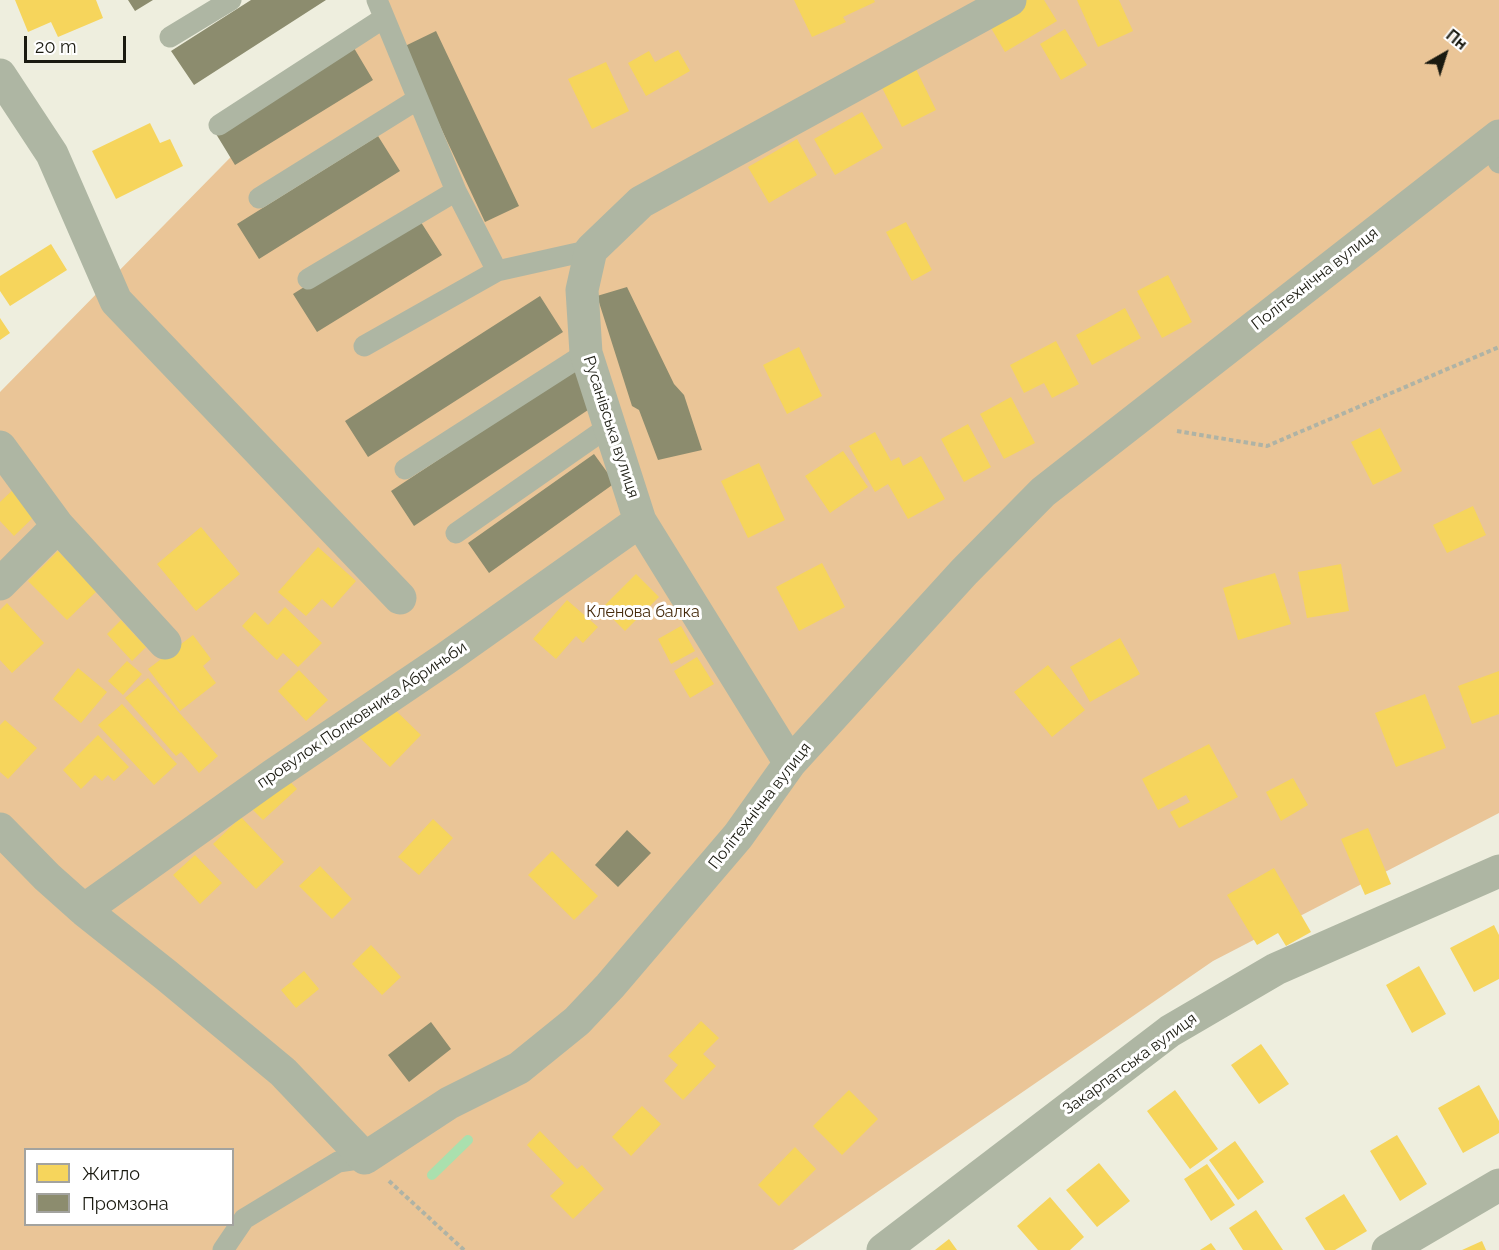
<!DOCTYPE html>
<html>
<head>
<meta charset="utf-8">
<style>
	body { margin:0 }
	#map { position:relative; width:1499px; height:1250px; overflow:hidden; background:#eeeede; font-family:Raleway,sans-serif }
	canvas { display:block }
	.legend { position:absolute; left:24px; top:1148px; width:210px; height:78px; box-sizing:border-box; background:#fff; border:2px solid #a3a39f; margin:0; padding:8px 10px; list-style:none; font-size:18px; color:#1a1a10 }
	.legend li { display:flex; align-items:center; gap:12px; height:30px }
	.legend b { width:30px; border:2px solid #a3a39f }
	.north { position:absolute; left:1415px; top:24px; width:60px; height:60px; -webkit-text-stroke:4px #fff; paint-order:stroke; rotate:39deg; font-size:16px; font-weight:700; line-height:24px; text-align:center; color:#1a1a10 }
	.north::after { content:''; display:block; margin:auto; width:21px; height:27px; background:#1a1a10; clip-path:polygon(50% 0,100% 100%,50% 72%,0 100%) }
	.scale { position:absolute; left:24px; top:36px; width:102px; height:27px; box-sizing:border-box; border:3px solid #1a1a10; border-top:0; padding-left:8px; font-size:18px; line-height:21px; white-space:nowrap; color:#1a1a10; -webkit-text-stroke:4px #fff; paint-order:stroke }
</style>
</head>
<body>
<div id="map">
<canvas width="1499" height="1250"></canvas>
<ul class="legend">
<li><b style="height:16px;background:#f6d55c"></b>Житло</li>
<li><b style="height:16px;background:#8c8c6e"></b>Промзона</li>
</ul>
<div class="north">Пн</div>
<div class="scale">20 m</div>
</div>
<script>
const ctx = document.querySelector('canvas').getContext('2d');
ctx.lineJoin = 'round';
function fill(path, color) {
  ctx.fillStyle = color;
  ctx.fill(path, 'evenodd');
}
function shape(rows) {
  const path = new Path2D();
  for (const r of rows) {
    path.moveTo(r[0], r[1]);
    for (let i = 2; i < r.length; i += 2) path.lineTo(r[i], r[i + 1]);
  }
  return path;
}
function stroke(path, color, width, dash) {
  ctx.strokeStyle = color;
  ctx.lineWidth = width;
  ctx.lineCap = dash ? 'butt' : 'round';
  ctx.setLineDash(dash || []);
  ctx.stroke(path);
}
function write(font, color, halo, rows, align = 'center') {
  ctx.font = font + ' Raleway,sans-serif';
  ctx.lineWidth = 6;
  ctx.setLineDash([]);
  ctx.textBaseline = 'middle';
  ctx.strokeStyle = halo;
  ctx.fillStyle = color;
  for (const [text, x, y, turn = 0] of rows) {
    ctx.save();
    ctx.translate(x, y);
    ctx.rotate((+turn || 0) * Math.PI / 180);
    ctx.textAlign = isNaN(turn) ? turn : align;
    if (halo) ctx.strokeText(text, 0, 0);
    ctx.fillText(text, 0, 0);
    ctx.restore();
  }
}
fill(shape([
	[385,0,1499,0,1499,813,1213,961,793,1250,0,1250,0,392],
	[26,1150,232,1150,232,1224,26,1224]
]), '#eac597');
fill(shape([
	[15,0,96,0,103,18,58,37,51,22,28,32],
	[794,0,874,0,875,2,843,17,846,22,812,37],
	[1022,0,1044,0,1057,21,1005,52,987,21],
	[1077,0,1119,0,1133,31,1098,47],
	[1065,29,1087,65,1061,80,1040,44],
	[678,50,690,71,646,96,628,63,649,51,655,62],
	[911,59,936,110,902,127,876,76],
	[606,62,629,111,592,129,568,79],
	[862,112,883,148,835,175,814,139],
	[150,123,160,143,170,139,183,166,116,199,92,151],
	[797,139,817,175,769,203,748,167],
	[906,222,932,270,912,281,886,232],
	[51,244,67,270,10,306,0,291,0,276],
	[1168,275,1192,322,1162,338,1137,291],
	[1125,308,1141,338,1092,365,1076,335],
	[0,318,10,333,0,340],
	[1056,341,1079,384,1052,398,1044,383,1024,393,1010,365],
	[799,347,822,396,787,414,763,365],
	[1011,397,1035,443,1004,459,980,414],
	[968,424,991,467,964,482,941,439],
	[1380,428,1402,471,1373,485,1351,442],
	[875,432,891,461,899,457,903,466,921,456,945,499,908,519,888,484,875,492,849,446],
	[843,451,868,487,830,513,805,476],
	[759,463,785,520,748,538,721,481],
	[17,486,41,510,14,536,0,521,0,502],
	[1473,506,1486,535,1447,553,1433,525],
	[201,527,240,574,196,611,157,564],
	[318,547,356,581,332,608,322,599,306,616,278,592],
	[58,551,97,591,67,620,28,581],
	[822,563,845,607,799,631,776,587],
	[1341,564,1349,611,1307,618,1298,572],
	[1275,573,1291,624,1238,640,1223,588],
	[636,574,659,597,625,631,602,608],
	[567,600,598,627,583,643,576,636,556,659,533,639],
	[7,603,44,643,12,673,0,660,0,610],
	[285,607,322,643,298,667,283,653,277,660,242,626,255,612,268,625],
	[121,620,146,647,132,661,107,634],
	[681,626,695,651,671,664,658,639],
	[193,635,211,659,203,666,216,683,180,711,148,669],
	[1120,638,1140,674,1090,702,1070,667],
	[697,657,714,684,690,698,674,671],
	[127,661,142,674,123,695,108,681],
	[1048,665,1085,710,1052,737,1014,692],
	[78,668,107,692,81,723,53,699],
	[299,670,328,700,306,721,278,691],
	[1499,671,1499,714,1472,724,1458,686],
	[148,678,218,756,199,773,181,752,176,756,125,698],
	[1425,694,1446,748,1396,767,1375,713],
	[122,704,177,764,154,785,98,725],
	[390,705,421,735,390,767,359,737],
	[5,720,37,748,8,779,0,772,0,725],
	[98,735,129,767,114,781,108,775,102,781,95,775,81,789,63,770],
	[1209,744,1238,797,1179,828,1170,812,1190,802,1186,795,1158,810,1142,779],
	[280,771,297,789,263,820,246,803],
	[1293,778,1308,805,1281,821,1266,792],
	[241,817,284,862,256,889,213,844],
	[433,819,453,838,419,875,398,857],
	[1368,828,1391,884,1365,895,1341,839],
	[552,851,598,896,574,920,528,875],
	[195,855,222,883,200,904,173,875],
	[320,866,352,899,332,919,299,886],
	[1274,868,1311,932,1286,946,1278,933,1257,945,1227,895],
	[1494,925,1499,935,1499,979,1474,992,1450,948],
	[371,945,401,977,382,995,352,964],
	[1419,966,1446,1014,1412,1033,1386,985],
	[304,971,319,989,296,1008,281,990],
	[701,1021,719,1038,703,1054,716,1066,683,1100,664,1081,678,1065,668,1056],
	[1261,1044,1289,1084,1259,1104,1231,1065],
	[1479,1085,1499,1121,1499,1133,1463,1153,1438,1108],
	[849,1090,878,1119,842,1155,813,1126],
	[1175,1090,1218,1149,1190,1169,1147,1111],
	[642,1106,661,1124,631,1156,612,1137],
	[540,1131,577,1169,582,1165,604,1189,573,1219,550,1196,564,1183,527,1145],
	[1397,1135,1427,1184,1400,1201,1370,1151],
	[1235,1141,1264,1182,1238,1200,1209,1160],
	[795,1147,816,1169,779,1206,758,1185],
	[1099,1163,1130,1201,1097,1227,1066,1190],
	[1207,1164,1235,1205,1211,1221,1184,1179],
	[1344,1194,1367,1231,1335,1250,1325,1250,1305,1218],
	[1050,1197,1084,1237,1070,1250,1038,1250,1017,1226],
	[1256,1210,1283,1250,1243,1250,1229,1228],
	[949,1239,957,1250,935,1250],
	[1482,1241,1486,1250,1462,1250],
	[1211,1243,1216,1250,1200,1250]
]), '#f6d55c');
fill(shape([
	[128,0,153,0,135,11],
	[251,0,326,0,194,85,171,51],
	[436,31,519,206,485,222,403,47],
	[351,43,373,80,235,165,213,129],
	[378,136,400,171,259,259,237,224],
	[417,216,442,255,317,332,293,294],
	[627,287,674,384,684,395,702,450,658,460,639,410,632,406,597,296],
	[540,296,563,332,368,457,345,421],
	[574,370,597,404,414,526,391,491],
	[594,454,615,483,489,573,468,543],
	[627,830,651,853,618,887,595,865],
	[431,1022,451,1049,409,1082,388,1055]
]), '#8c8c6e');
stroke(shape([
	[432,1175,468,1140]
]), '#aae0ae', 10);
stroke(shape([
	[1177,431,1267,446,1499,347],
	[389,1181,464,1250]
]), '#afb3a5', 4, [4.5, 3]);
stroke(shape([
	[377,0,456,191,497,271,591,250],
	[170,37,231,0],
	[219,125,384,18],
	[1488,143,1499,163],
	[259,198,418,99],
	[308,279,456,191],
	[364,346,497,271],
	[405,469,586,353],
	[456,533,611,425],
	[223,1250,244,1219,338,1162,365,1158]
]), '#aeb6a3', 21);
stroke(shape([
	[0,75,52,154,116,301,400,598],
	[0,447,58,526,165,643],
	[0,584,58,526],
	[790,763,640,521,586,353,582,290,591,250,641,202,1010,0],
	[0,829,47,877,84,910,166,975,283,1072,365,1158,449,1103,519,1068,577,1021,610,986,738,836,790,763,964,572,1043,492,1499,136],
	[84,910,272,776,445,659,640,521],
	[883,1250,1170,1031,1276,969,1499,871],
	[1388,1250,1499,1185]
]), '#aeb6a3', 33);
write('16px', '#1a1a10', '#fff', [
	["Політехнічна вулиця",1315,279,-38],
	["Русанівська вулиця",611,427,72],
	["провулок Полковника Абриньби",362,715,-34],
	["Політехнічна вулиця",760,806,-52],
	["Закарпатська вулиця",1130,1064,-36]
]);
write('16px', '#452a0b', '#fff', [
	["Кленова балка",643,612]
]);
</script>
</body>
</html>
